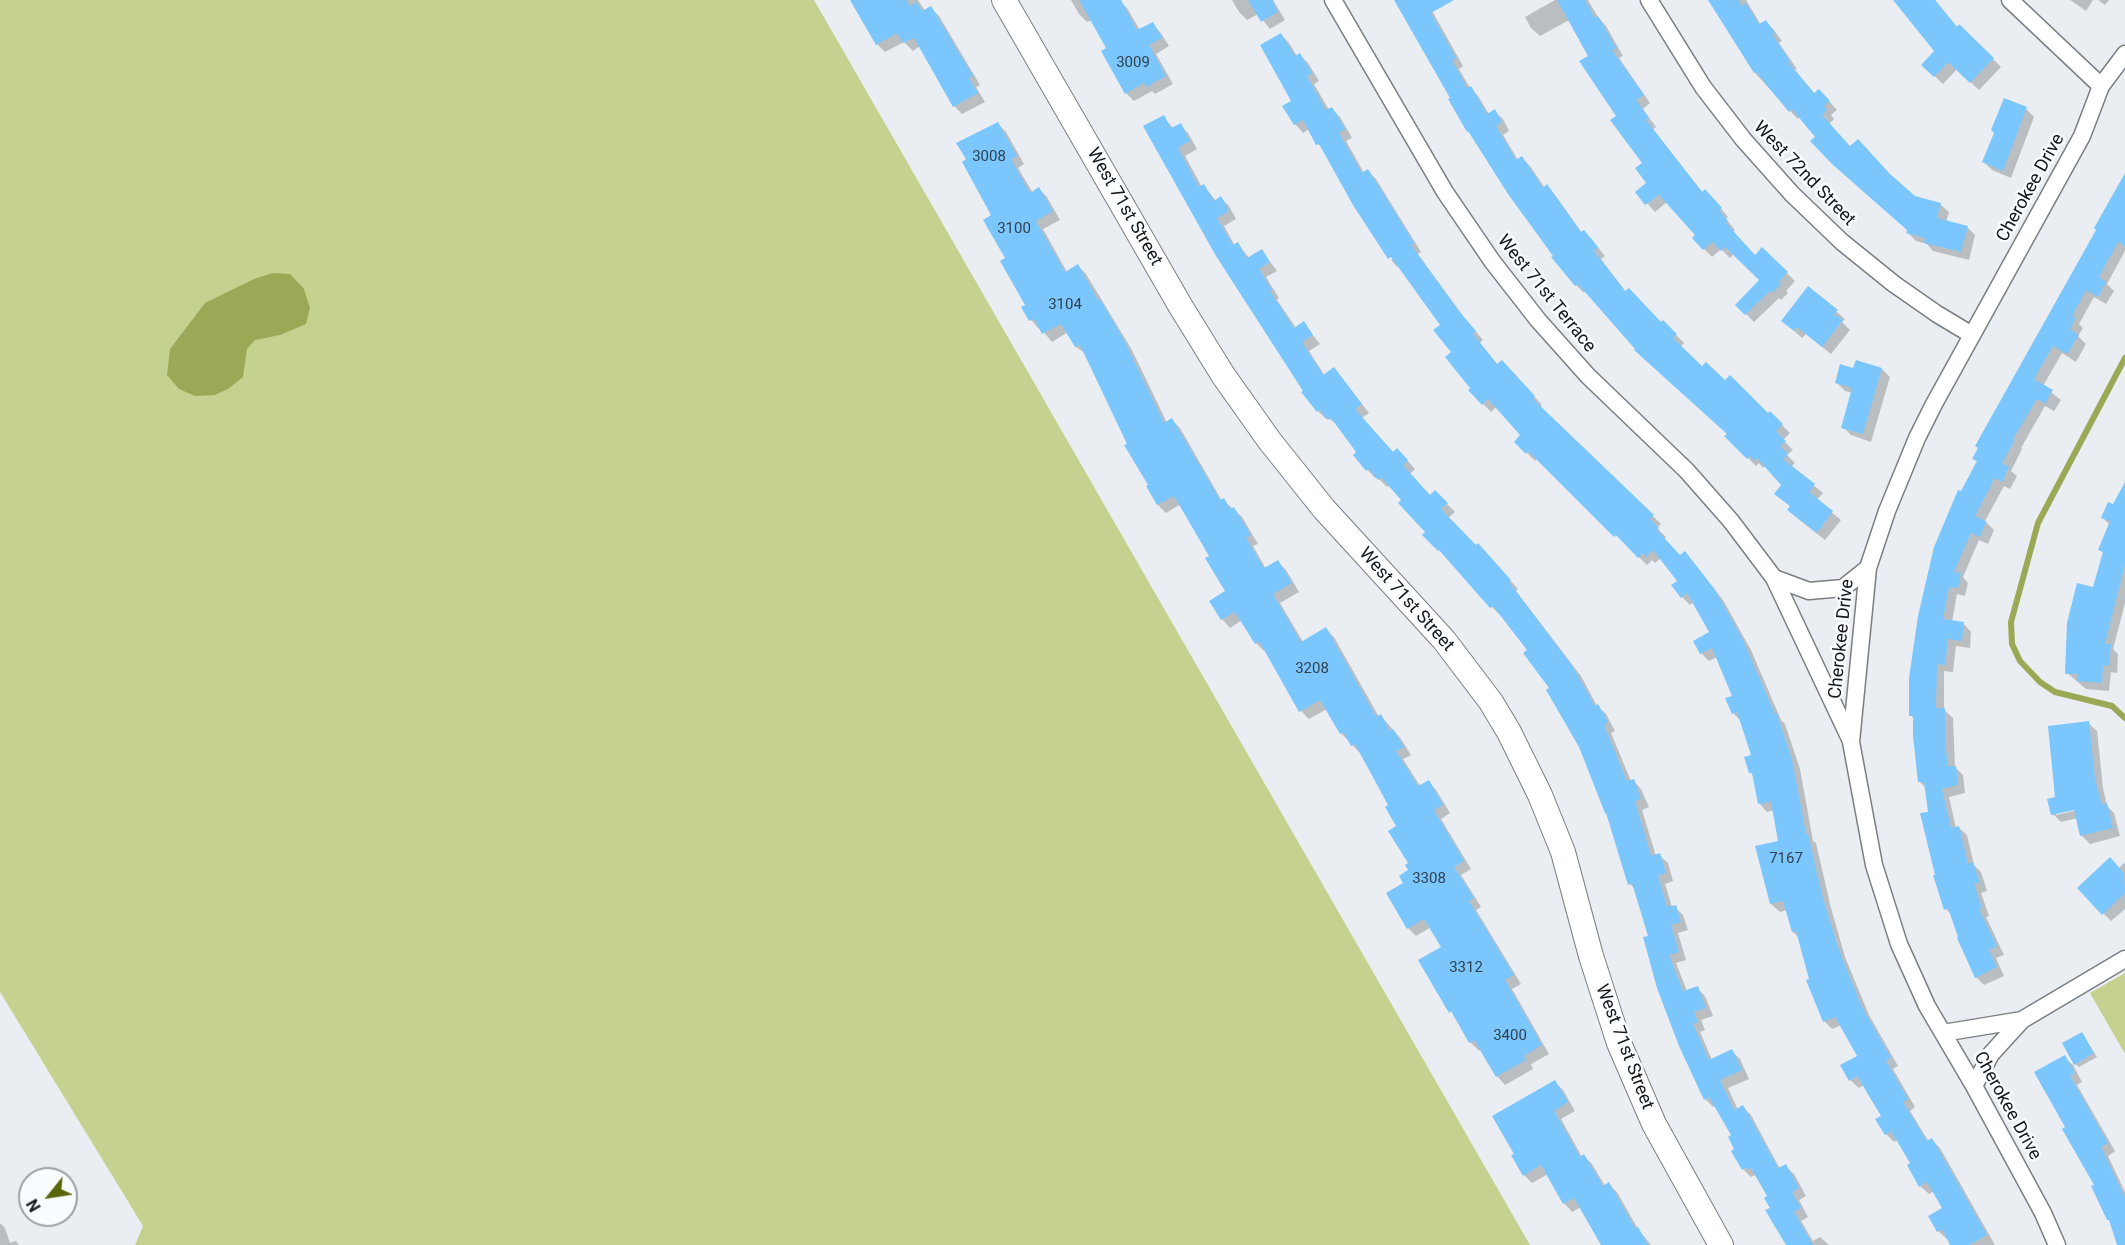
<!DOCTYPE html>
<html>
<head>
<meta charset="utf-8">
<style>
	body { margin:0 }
	#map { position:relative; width:2125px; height:1245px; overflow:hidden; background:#eaeef2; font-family:Roboto,sans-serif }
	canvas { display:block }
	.north { position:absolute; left:18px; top:1167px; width:60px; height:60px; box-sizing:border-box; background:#f8fcfe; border:2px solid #9ea0a2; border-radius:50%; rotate:240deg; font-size:16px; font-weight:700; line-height:24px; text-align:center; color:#161719 }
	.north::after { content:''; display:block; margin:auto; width:21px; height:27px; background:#5a6609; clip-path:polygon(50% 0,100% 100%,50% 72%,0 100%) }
</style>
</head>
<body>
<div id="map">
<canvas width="2125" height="1245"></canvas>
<div class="north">N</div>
</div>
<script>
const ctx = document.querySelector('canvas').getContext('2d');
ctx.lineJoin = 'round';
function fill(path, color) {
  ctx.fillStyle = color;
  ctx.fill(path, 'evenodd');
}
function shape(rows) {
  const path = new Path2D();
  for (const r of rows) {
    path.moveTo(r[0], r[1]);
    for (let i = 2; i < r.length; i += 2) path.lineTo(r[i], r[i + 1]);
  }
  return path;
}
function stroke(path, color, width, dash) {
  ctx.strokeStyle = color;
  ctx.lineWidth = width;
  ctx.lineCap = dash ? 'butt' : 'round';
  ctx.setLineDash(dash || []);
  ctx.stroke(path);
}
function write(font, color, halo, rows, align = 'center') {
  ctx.font = font + ' Roboto,sans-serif';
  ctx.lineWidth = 5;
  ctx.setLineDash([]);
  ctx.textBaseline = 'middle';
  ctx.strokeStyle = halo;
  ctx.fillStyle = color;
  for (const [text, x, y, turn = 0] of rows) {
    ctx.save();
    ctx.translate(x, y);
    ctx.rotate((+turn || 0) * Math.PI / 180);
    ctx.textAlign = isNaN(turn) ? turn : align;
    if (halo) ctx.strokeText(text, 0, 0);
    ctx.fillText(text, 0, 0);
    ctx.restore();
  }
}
fill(shape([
	[0,0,814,0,1530,1245,135,1245,143,1226,0,992],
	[2125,973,2125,1054,2090,993]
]), '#c5d28f');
fill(shape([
	[273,273,290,274,304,289,310,308,306,324,280,335,255,340,247,349,243,377,228,389,215,395,195,396,179,389,167,375,170,349,205,303,254,279]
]), '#9ba957');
fill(shape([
	[852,0,918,0,925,11,931,8,939,16,980,85,976,87,985,102,962,114,954,106,920,46,913,51,904,42,885,52,877,44],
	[1071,0,1119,0,1127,8,1140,30,1152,23,1160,32,1169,46,1156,54,1173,84,1155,94,1152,91,1134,101,1126,93,1108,49,1092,20,1087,22,1079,14],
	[1232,0,1273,0,1285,20,1270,29,1258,14,1247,20,1239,12],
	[1396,0,1426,0,1463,66,1459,69,1470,88,1478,96,1489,114,1494,111,1503,119,1509,131,1503,135,1518,160,1522,158,1530,166,1545,188,1547,186,1555,195,1582,233,1584,232,1592,240,1605,256,1601,259,1626,292,1661,324,1663,322,1684,343,1680,347,1702,368,1725,382,1768,415,1770,413,1790,433,1783,440,1793,450,1787,455,1795,463,1791,467,1823,493,1817,500,1841,520,1825,540,1797,518,1789,510,1791,507,1776,494,1783,484,1766,465,1763,468,1759,463,1756,466,1726,436,1728,434,1586,291,1584,293,1576,285,1474,137,1468,131,1452,98],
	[1555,0,1588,0,1598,17,1606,26,1623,56,1619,58,1650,103,1643,109,1656,127,1653,129,1703,193,1713,199,1728,217,1726,219,1735,230,1733,232,1755,257,1762,249,1795,281,1786,291,1788,293,1781,300,1779,298,1754,322,1737,305,1761,280,1734,254,1730,258,1721,249,1712,257,1704,249,1697,235,1667,202,1655,212,1637,192,1648,183,1644,163,1569,20,1540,36,1531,28,1525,17],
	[1710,0,1746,0,1761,25,1766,22,1774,30,1782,41,1779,43,1797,69,1795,70,1815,94,1827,99,1837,110,1831,115,1834,119,1829,124,1851,148,1894,179,1914,197,1940,204,1949,212,1946,222,1967,227,1975,235,1969,260,1933,251,1927,244,1916,241,1908,233,1908,230,1800,117,1798,119,1790,111,1755,73],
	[1895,0,1935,0,1958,28,1960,27,2001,67,1979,90,1957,69,1943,84,1923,65,1936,51],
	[2070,0,2093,0,2086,11],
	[2098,0,2109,0,2105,5],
	[1281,35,1289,43,1297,56,1300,55,1308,63,1319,81,1314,84,1329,110,1332,109,1340,117,1352,138,1346,141,1364,173,1368,171,1376,179,1421,252,1418,254,1466,320,1483,340,1480,343,1498,365,1510,370,1542,405,1540,407,1661,524,1657,528,1666,537,1664,539,1680,557,1693,562,1723,600,1751,650,1781,720,1785,724,1800,769,1813,841,1816,843,1831,908,1845,957,1869,1015,1898,1066,1893,1069,1915,1107,1910,1111,1929,1142,1932,1140,1940,1148,1995,1245,1952,1245,1948,1238,1947,1239,1938,1231,1944,1209,1934,1191,1929,1194,1920,1186,1913,1164,1898,1140,1894,1142,1886,1134,1883,1116,1864,1085,1859,1088,1850,1080,1859,1056,1842,1025,1832,1029,1824,1021,1799,938,1793,932,1787,910,1780,912,1771,904,1780,842,1774,810,1767,812,1759,803,1754,776,1751,773,1753,756,1742,722,1733,713,1734,696,1717,657,1709,661,1701,653,1711,632,1694,602,1690,605,1682,597,1679,581,1661,558,1655,563,1652,560,1647,565,1537,458,1535,461,1516,442,1522,436,1496,407,1491,412,1483,404,1472,389,1453,352,1442,325,1399,266,1397,267,1391,260,1399,255,1325,151,1318,144,1309,129,1303,133,1295,124,1284,106,1293,101],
	[2026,109,2034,117,2011,178,1992,170,1984,162],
	[1163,117,1174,129,1180,125,1188,133,1197,149,1185,156,1202,187,1204,186,1216,201,1221,198,1229,206,1236,219,1224,226,1235,246,1238,244,1250,259,1262,251,1277,271,1266,277,1279,298,1277,300,1296,328,1303,323,1320,344,1309,351,1325,376,1341,377,1369,413,1362,418,1394,453,1405,458,1415,469,1410,474,1430,496,1435,492,1455,512,1448,518,1476,547,1486,554,1518,589,1516,591,1581,676,1597,706,1606,714,1615,731,1611,733,1631,781,1633,780,1641,789,1649,807,1642,810,1656,856,1659,855,1668,863,1673,881,1665,884,1672,907,1675,907,1683,915,1688,930,1678,933,1686,960,1676,963,1687,991,1697,988,1705,996,1713,1016,1701,1020,1705,1030,1700,1032,1712,1060,1732,1051,1740,1059,1749,1079,1728,1088,1738,1110,1743,1107,1751,1115,1780,1169,1785,1166,1794,1174,1806,1196,1799,1200,1808,1217,1801,1221,1813,1241,1820,1237,1829,1245,1787,1245,1769,1196,1755,1175,1751,1177,1743,1169,1733,1135,1716,1106,1713,1107,1705,1099,1650,937,1636,890,1630,884,1609,815,1580,746,1551,689,1529,650,1501,614,1500,615,1492,607,1448,557,1390,485,1387,487,1377,477,1375,478,1355,456,1358,452,1339,426,1328,418,1326,419,1318,411,1217,255],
	[998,124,1006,132,1024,164,1018,168,1033,193,1039,189,1047,197,1060,220,1043,229,1067,272,1078,266,1086,274,1132,350,1167,423,1172,420,1180,428,1222,501,1223,500,1242,517,1258,544,1253,546,1266,569,1278,562,1286,570,1299,592,1280,603,1303,642,1326,629,1334,637,1379,717,1381,716,1401,739,1411,755,1403,759,1420,786,1428,781,1436,790,1450,813,1441,819,1471,869,1461,875,1481,907,1476,910,1521,984,1512,989,1549,1054,1531,1064,1533,1069,1505,1085,1497,1076,1481,1049,1479,1051,1471,1043,1420,961,1443,948,1431,927,1416,936,1408,928,1405,884,1410,871,1410,864,1390,805,1360,753,1341,733,1327,709,1309,719,1301,711,1266,650,1264,651,1256,643,1242,620,1230,628,1222,619,1227,592,1211,557,1181,504,1166,513,1158,505,1148,487,1150,486,1086,354,1076,347,1068,332,1052,342,1040,328,1039,329,1031,320,1023,308,1027,306,1007,258,993,215],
	[2125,191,2125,251,2107,284,2114,291,2106,304,2094,297,2079,324,2083,328,2078,336,2086,344,2076,362,2062,353,2043,386,2061,400,2054,411,2045,406,2021,448,2022,449,2011,471,2017,476,2010,489,2004,486,1985,521,1994,530,1988,544,1979,540,1963,577,1968,583,1965,596,1957,594,1952,622,1963,623,1971,632,1970,648,1956,646,1953,672,1944,671,1944,710,1953,718,1955,767,1963,775,1965,793,1949,797,1956,828,1958,827,1967,835,1974,865,1981,872,1987,891,1981,893,1989,916,1986,917,2004,955,1996,958,2004,976,1984,985,1976,977,1953,916,1946,909,1937,876,1927,789,1920,782,1914,719,1911,715,1961,493,1978,462,1973,458],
	[1809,288,1845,319,1842,322,1850,330,1831,354,1806,334,1802,338,1783,321],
	[1857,362,1882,369,1890,377,1871,442,1851,435,1843,427,1853,393,1845,391,1836,382,1854,370],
	[2125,485,2125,603,2113,649,2118,654,2117,673,2111,672,2109,691,2086,689,2067,673,2094,589,2104,554,2100,550,2110,525,2103,518,2114,506],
	[2088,723,2097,731,2103,788,2107,806,2114,813,2120,836,2090,844,2082,836,2078,818,2061,822,2053,814,2057,798],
	[2081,806,2081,809,2056,815,2056,812],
	[2125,862,2125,909,2111,921,2103,913,2119,868],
	[2082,1034,2097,1057,2079,1067,2075,1064],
	[2064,1057,2073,1065,2082,1082,2077,1085,2115,1151,2108,1156,2125,1192,2125,1245,2119,1245,2096,1185,2067,1128],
	[1555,1082,1563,1090,1575,1111,1561,1119,1582,1157,1584,1156,1592,1164,1605,1186,1608,1184,1617,1192,1638,1229,1651,1245,1603,1245,1581,1207,1572,1212,1564,1203,1548,1174,1532,1183,1524,1175],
	[0,1223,5,1228,10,1243,16,1241,19,1245,0,1245]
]), '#0003');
stroke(shape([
	[2125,358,2038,523,2011,622,2012,644,2020,661,2040,682,2055,692,2112,706,2125,718]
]), '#9ba957', 6);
fill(shape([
	[850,0,906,0,910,6,917,2,922,11,931,6,973,76,969,78,978,93,953,107,914,38,903,43,897,33,876,45],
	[1079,0,1121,0,1137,30,1153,22,1162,38,1149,45,1166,76,1146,87,1144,83,1125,94,1101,51,1106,48],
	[1248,0,1272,0,1278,12,1261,22],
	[1394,0,1454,0,1431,13,1456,58,1452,60,1467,88,1471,86,1487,114,1495,109,1502,122,1496,126,1516,160,1522,156,1543,188,1547,184,1581,232,1584,230,1598,247,1594,251,1625,291,1629,288,1661,322,1663,320,1677,334,1673,338,1702,366,1706,362,1725,380,1730,375,1768,413,1770,411,1783,424,1776,431,1786,441,1780,446,1788,454,1783,459,1815,484,1809,492,1833,511,1817,533,1787,510,1790,506,1774,494,1781,485,1757,458,1754,461,1750,456,1747,459,1724,436,1727,434,1634,350,1635,349,1578,284,1575,286,1551,257,1553,256,1508,194,1468,131,1467,132,1448,99,1450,98],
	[1557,0,1585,0,1595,18,1598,16,1616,48,1612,50,1644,95,1636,100,1649,118,1646,120,1702,192,1705,189,1722,208,1719,210,1728,221,1726,223,1755,255,1762,247,1788,272,1779,282,1781,284,1772,293,1770,291,1745,315,1735,305,1759,280,1725,247,1721,251,1712,242,1703,250,1692,238,1695,235,1659,195,1645,205,1635,192,1646,183,1635,168,1642,163,1610,120,1616,116,1579,61,1588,56],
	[1708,0,1738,0,1742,6,1746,3,1759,24,1766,20,1775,33,1772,34,1790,61,1788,62,1814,93,1819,89,1830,101,1824,106,1827,110,1822,115,1850,146,1858,139,1890,174,1915,196,1941,203,1937,218,1968,226,1961,252,1924,243,1925,238,1906,233,1907,230,1832,164,1810,141,1815,137,1792,109,1789,112,1756,72,1754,73],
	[1893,0,1935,0,1957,27,1959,24,1994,58,1970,83,1948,62,1934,77,1921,65,1934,51],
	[1281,33,1295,56,1300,53,1312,73,1307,76,1326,110,1332,107,1345,129,1339,133,1362,173,1368,169,1414,243,1411,245,1458,310,1476,331,1473,334,1497,364,1502,360,1535,396,1533,399,1654,515,1650,519,1659,528,1657,530,1680,555,1685,551,1715,590,1743,640,1775,714,1777,714,1792,760,1806,834,1808,834,1823,898,1838,947,1861,1005,1891,1058,1886,1061,1908,1099,1903,1102,1927,1141,1932,1138,1987,1235,1969,1245,1950,1245,1942,1229,1937,1232,1928,1216,1942,1208,1927,1182,1919,1187,1907,1165,1910,1163,1891,1131,1885,1135,1875,1119,1881,1116,1857,1076,1849,1081,1840,1065,1857,1056,1835,1017,1823,1022,1806,980,1809,979,1796,931,1792,932,1783,901,1770,904,1755,846,1778,841,1771,802,1758,804,1752,773,1749,773,1744,757,1751,755,1737,712,1732,714,1725,698,1732,696,1712,648,1700,654,1693,641,1709,632,1687,593,1681,598,1671,585,1677,581,1653,550,1646,557,1643,553,1638,558,1616,535,1614,537,1528,451,1526,454,1514,442,1520,435,1488,399,1482,405,1468,390,1470,388,1445,357,1451,352,1433,330,1440,325,1391,257,1388,259,1353,205,1319,144,1316,145,1303,120,1294,125,1282,106,1291,101,1260,45],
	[2004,98,2027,107,2003,171,1982,162,1994,133,1991,130],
	[1164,115,1171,128,1181,123,1190,141,1178,148,1199,187,1204,184,1214,201,1221,196,1229,211,1217,218,1233,245,1238,242,1247,258,1262,249,1270,262,1259,269,1272,290,1270,291,1294,328,1304,321,1313,335,1302,342,1323,375,1334,367,1362,404,1355,409,1393,452,1397,448,1408,460,1403,465,1430,495,1435,490,1448,503,1441,509,1476,545,1478,543,1511,580,1509,582,1573,667,1595,706,1598,704,1608,722,1604,725,1627,781,1634,779,1641,799,1635,801,1651,856,1660,853,1666,873,1658,876,1667,907,1676,905,1681,922,1671,925,1679,952,1669,955,1683,991,1698,986,1706,1008,1694,1012,1698,1022,1693,1024,1709,1060,1732,1049,1742,1070,1720,1080,1734,1110,1743,1105,1778,1168,1786,1164,1799,1188,1792,1192,1801,1208,1794,1212,1813,1245,1786,1245,1765,1210,1770,1208,1764,1198,1767,1196,1751,1168,1748,1170,1746,1167,1742,1170,1731,1151,1734,1149,1728,1137,1731,1135,1709,1097,1704,1100,1679,1046,1657,988,1643,937,1648,936,1632,883,1628,885,1606,813,1605,813,1579,747,1546,690,1549,688,1523,653,1527,650,1493,606,1490,608,1439,550,1438,551,1422,535,1425,532,1398,503,1401,500,1381,477,1378,480,1369,469,1366,471,1353,455,1356,452,1331,418,1328,420,1320,410,1317,412,1301,392,1303,391,1216,256,1143,126],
	[998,122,1017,156,1011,159,1030,193,1039,187,1053,211,1036,221,1065,272,1078,264,1098,300,1100,299,1124,340,1164,423,1172,418,1220,500,1224,498,1230,509,1234,507,1251,535,1246,538,1264,568,1278,560,1292,583,1273,594,1301,642,1326,627,1376,717,1381,714,1390,731,1393,729,1404,747,1396,751,1418,786,1429,780,1443,805,1434,810,1464,861,1454,867,1474,898,1469,901,1514,975,1505,980,1542,1045,1524,1056,1526,1060,1496,1077,1474,1040,1469,1043,1451,1011,1449,1013,1418,960,1441,947,1424,919,1407,929,1386,893,1403,883,1399,876,1408,870,1405,865,1408,863,1388,831,1396,826,1385,807,1388,805,1355,744,1351,746,1343,732,1340,734,1320,700,1299,712,1259,641,1255,644,1235,612,1221,620,1209,601,1225,591,1205,558,1209,556,1174,496,1157,505,1146,486,1148,485,1124,445,1127,444,1080,345,1075,347,1061,324,1042,334,1034,319,1029,321,1021,307,1025,305,1000,261,1005,258,983,220,991,215,962,162,966,159,956,143],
	[2125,173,2125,246,2118,242,2099,277,2106,282,2098,297,2086,290,2072,316,2076,318,2070,329,2079,335,2067,354,2053,346,2034,379,2053,390,2045,404,2037,399,2013,439,2015,440,2002,463,2009,467,2002,482,1995,478,1975,516,1986,521,1980,537,1971,533,1954,572,1961,573,1958,588,1949,587,1943,619,1964,622,1962,641,1948,639,1945,665,1937,664,1936,708,1945,708,1945,742,1948,766,1956,766,1958,785,1942,789,1951,828,1959,826,1968,864,1973,862,1980,883,1974,884,1982,908,1979,909,1997,946,1989,950,1997,967,1975,978,1957,938,1958,937,1948,908,1944,910,1933,875,1935,875,1920,813,1928,812,1924,782,1918,782,1913,736,1913,716,1909,716,1909,678,1918,616,1934,547,1958,490,1961,491,1977,461,1972,459,1978,448,1975,446,2096,230,2094,228],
	[1808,286,1838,310,1834,314,1843,320,1822,347,1797,327,1794,331,1781,321],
	[1856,360,1882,368,1863,434,1841,428,1852,388,1835,383,1840,364,1853,368],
	[2125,482,2125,564,2105,644,2111,644,2109,666,2103,665,2102,683,2077,681,2077,674,2065,674,2067,623,2077,583,2093,587,2103,552,2098,550,2110,521,2101,518,2108,502,2113,504],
	[2089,721,2095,779,2102,805,2107,803,2113,828,2080,836,2074,810,2051,815,2047,799,2055,797,2048,726],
	[2110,857,2124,873,2125,893,2102,915,2077,888],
	[2082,1032,2094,1053,2074,1065,2062,1043],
	[2065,1055,2075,1073,2070,1076,2108,1143,2101,1147,2125,1198,2125,1245,2117,1245,2109,1220,2107,1220,2091,1186,2094,1185,2062,1129,2065,1127,2034,1072],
	[1555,1080,1568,1102,1554,1111,1580,1157,1584,1154,1603,1186,1609,1182,1635,1228,1638,1227,1648,1245,1601,1245,1574,1198,1563,1204,1541,1165,1523,1176,1511,1155,1514,1154,1492,1116]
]), '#7ac6fd');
const street = shape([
	[1333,0,1445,192,1492,261,1538,320,1588,376,1687,471,1731,521,1774,578,1851,741],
	[1649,0,1703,87,1743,139,1792,194,1842,242,1894,284,1937,314,1972,335],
	[2010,0,2101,86],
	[1774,578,1809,591,1843,588,1868,568],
	[1943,1033,2022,1020,2125,959],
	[1974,1086,1991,1054,2022,1020],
	[2057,1245,2043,1213,1974,1086,1927,1006,1899,944,1874,865,1851,742,1868,568,1887,511,1917,438,1934,404,2082,136,2101,86,2125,54]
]);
const secondary = shape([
	[1004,0,1181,307,1223,375,1269,440,1324,509,1444,640,1491,702,1509,732,1540,795,1563,852,1591,956,1619,1043,1654,1124,1721,1245]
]);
stroke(street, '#7b7f82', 19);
stroke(secondary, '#7b7f82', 26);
stroke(street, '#fff', 16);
stroke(secondary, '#fff', 24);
write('15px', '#2f4352', null, [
	["3009",1133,63],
	["3008",989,157],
	["3100",1014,229],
	["3104",1065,305],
	["3208",1312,669],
	["7167",1786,859],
	["3308",1429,879],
	["3312",1466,968],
	["3400",1510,1036]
]);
write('18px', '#161719', '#f8fcfe', [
	["West 72nd Street",1804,174,46],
	["Cherokee Drive",2031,188,-61],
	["West 71st Street",1124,207,60],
	["West 71st Terrace",1546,294,51],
	["West 71st Street",1406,600,48],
	["Cherokee Drive",1842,639,-84],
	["West 71st Street",1624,1047,69],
	["Cherokee Drive",2007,1106,61]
]);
</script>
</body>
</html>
